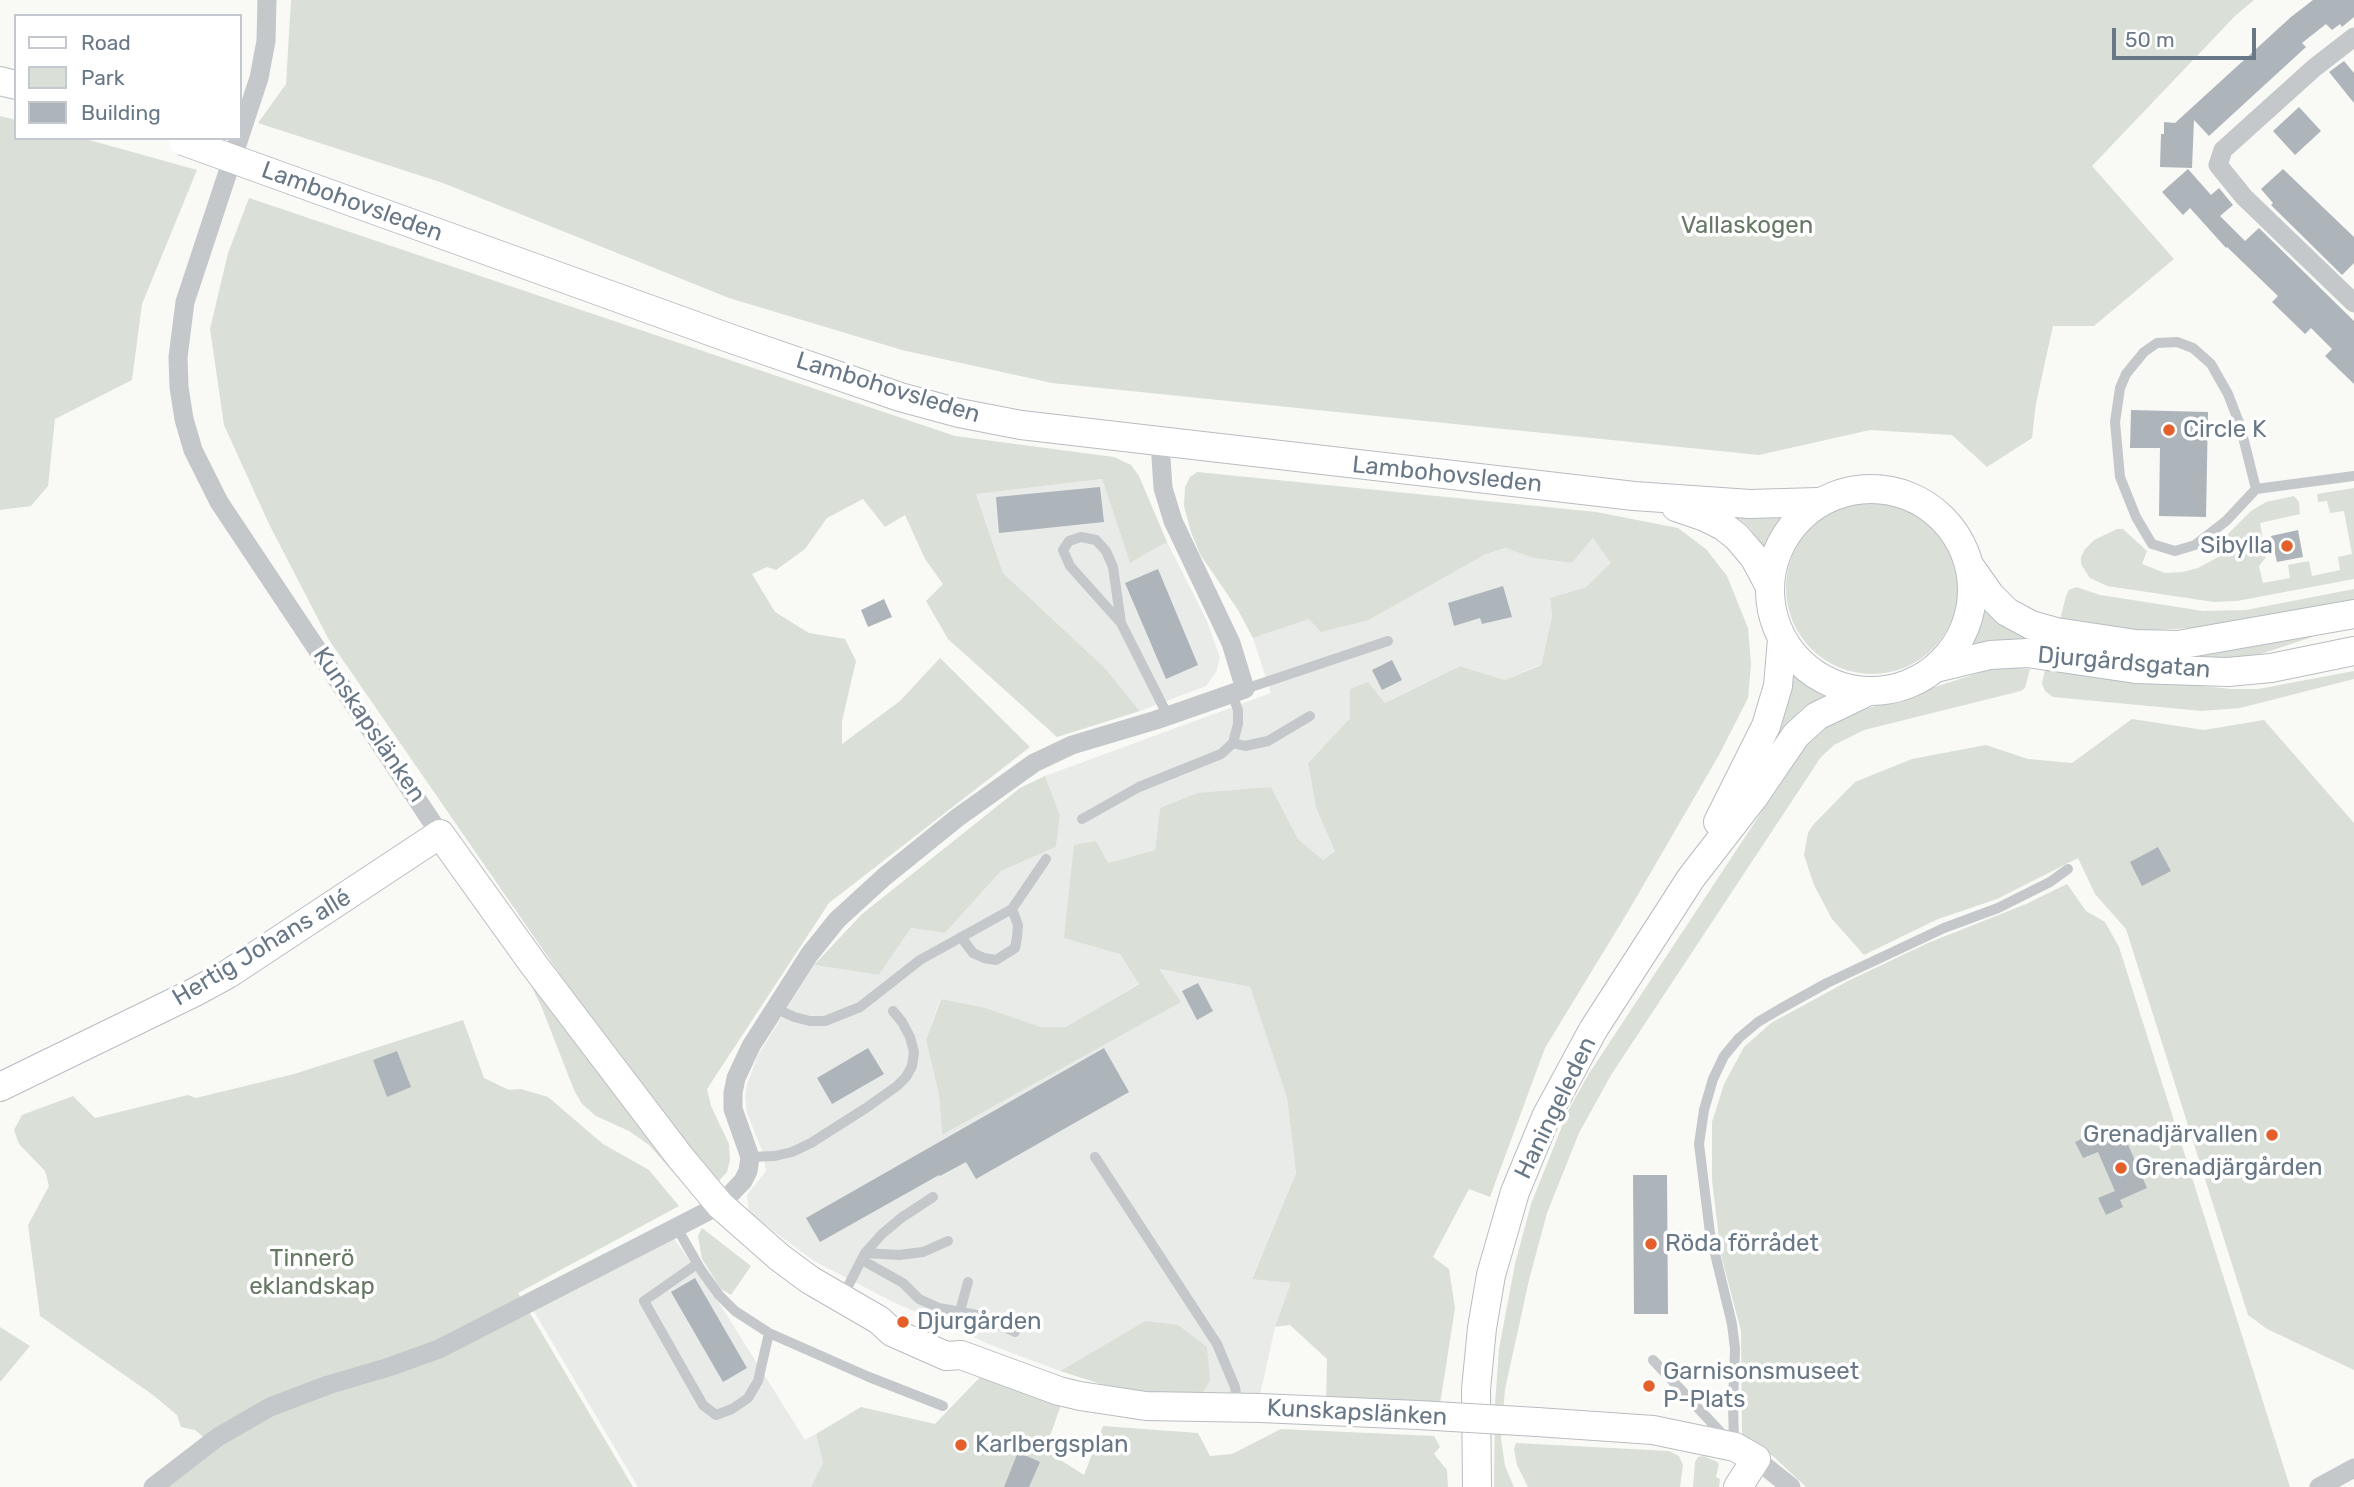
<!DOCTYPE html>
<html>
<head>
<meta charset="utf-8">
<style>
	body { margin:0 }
	#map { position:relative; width:2354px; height:1487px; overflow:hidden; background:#f9f9f6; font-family:Rubik,sans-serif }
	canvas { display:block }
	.legend { position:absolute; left:14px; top:14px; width:228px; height:126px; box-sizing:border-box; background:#fff; border:2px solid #c3c9cf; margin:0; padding:9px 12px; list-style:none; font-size:21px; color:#687887 }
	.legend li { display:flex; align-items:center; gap:14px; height:35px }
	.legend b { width:35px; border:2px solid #c3c9cf }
	.scale { position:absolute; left:2112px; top:28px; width:144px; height:32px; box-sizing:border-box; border:4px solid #687887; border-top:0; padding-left:9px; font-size:21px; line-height:24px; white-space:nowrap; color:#687887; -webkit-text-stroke:5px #fff; paint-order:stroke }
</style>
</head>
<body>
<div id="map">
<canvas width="2354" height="1487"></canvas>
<ul class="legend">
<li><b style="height:9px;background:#fff"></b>Road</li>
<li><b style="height:19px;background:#dae0d7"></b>Park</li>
<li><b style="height:19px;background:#adb5bb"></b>Building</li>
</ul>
<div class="scale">50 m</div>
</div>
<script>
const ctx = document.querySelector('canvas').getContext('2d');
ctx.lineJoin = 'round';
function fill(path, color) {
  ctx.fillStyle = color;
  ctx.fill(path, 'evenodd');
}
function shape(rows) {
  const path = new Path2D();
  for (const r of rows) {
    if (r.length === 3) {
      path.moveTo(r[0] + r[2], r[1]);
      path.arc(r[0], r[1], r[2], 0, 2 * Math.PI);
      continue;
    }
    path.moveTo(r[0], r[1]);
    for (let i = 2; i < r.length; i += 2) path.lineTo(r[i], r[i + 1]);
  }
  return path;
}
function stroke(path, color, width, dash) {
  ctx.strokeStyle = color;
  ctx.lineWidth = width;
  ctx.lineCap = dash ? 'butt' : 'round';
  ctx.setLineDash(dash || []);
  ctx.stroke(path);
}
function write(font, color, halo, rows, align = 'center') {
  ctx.font = font + ' Rubik,sans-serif';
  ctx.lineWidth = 7;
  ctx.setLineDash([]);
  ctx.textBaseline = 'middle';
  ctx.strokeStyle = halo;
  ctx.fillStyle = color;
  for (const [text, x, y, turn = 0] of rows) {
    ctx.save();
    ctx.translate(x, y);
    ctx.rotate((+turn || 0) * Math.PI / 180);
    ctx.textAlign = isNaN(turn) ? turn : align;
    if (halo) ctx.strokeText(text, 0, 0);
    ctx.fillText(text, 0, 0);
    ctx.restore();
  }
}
fill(shape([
	[1102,479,1130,563,1167,542,1207,621,1220,658,1216,672,1206,686,1140,711,1105,668,1003,573,976,494],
	[1593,538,1612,563,1586,587,1550,598,1552,616,1541,664,1505,680,1460,666,1385,703,1350,718,1308,763,1316,808,1336,851,1322,860,1298,839,1271,787,1160,808,1155,850,1108,863,1120,954,1139,983,1066,1028,1041,1027,986,1008,940,999,926,1040,939,1095,942,1135,1180,1002,1158,969,1250,987,1287,1098,1296,1173,1252,1278,1292,1283,1275,1327,1260,1395,1203,1393,1210,1381,1145,1321,1060,1371,991,1345,893,1302,814,1261,749,1213,747,1195,766,1171,763,1153,747,1113,745,1097,747,1085,758,1055,814,965,879,975,911,928,945,933,1001,871,1056,847,1060,815,1045,776,1271,693,1253,638,1309,618,1369,620,1486,554,1507,548,1533,558,1572,563],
	[673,1237,723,1309,805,1440,816,1434,823,1463,811,1487,638,1487,532,1308]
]), '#e9ebe9');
fill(shape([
	[291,0,2254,0,2235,16,2092,166,2174,259,2094,326,2053,326,2036,403,2032,438,1987,467,1952,435,1870,430,1759,455,1052,383,902,350,729,298,443,183,258,123,286,84],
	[0,116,16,120,16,138,82,138,197,170,142,304,132,380,55,419,48,486,31,506,0,510],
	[249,198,955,436,1114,457,1131,465,1139,476,1167,542,1130,563,1102,479,976,494,1003,573,1105,668,1140,711,1057,737,948,639,926,601,943,584,925,559,905,515,885,527,863,499,827,518,805,549,776,570,767,567,752,574,775,612,809,633,845,639,856,661,842,721,842,744,900,701,940,658,1030,747,829,903,707,1089,711,1106,729,1144,730,1160,727,1172,718,1182,692,1153,597,1028,329,640,268,522,224,425,210,329,228,253],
	[1197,472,1596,512,1678,528,1706,549,1727,576,1748,628,1751,664,1748,698,1719,755,1629,910,1545,1048,1490,1197,1469,1189,1433,1257,1449,1269,1455,1308,1440,1404,1326,1400,1327,1359,1290,1325,1275,1327,1291,1283,1252,1279,1296,1173,1287,1098,1250,987,1159,969,1181,1002,942,1135,939,1095,926,1040,941,999,986,1008,1041,1027,1066,1027,1139,984,1120,954,1064,938,1074,845,1096,841,1108,863,1155,850,1160,808,1197,793,1271,787,1298,839,1323,860,1335,851,1316,808,1308,763,1350,718,1350,689,1368,682,1385,703,1460,666,1505,680,1541,665,1552,616,1550,598,1586,587,1611,563,1593,538,1572,563,1533,558,1506,548,1486,554,1369,620,1321,632,1309,619,1253,638,1238,610,1200,554,1191,532,1184,506,1185,487,1190,477],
	[2354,488,2354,579,2237,601,2214,602,2107,586,2090,578,2081,564,2081,557,2085,549,2094,540,2117,529,2123,529,2147,551,2142,564,2165,573,2183,572,2198,568,2229,551,2222,540,2251,511,2266,502,2294,496,2299,502,2300,514,2260,523,2266,557,2259,566,2263,583,2290,578,2288,565,2309,561,2312,576,2340,570,2338,557,2352,554,2344,511,2330,513,2327,501,2318,502,2317,494],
	[1872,588,86],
	[1729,511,1786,512,1774,529,1765,549,1750,528],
	[2076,587,2100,595,2203,611,2246,610,2354,589,2354,603,2209,627,2138,631,2060,620,2066,596,2069,590],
	[1984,604,2040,638,1967,650,1980,622],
	[2311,632,2312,637,2258,655,2204,661,2137,653],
	[1788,662,1811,682,1829,693,1803,709,1786,728,1752,779],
	[2010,667,2030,669,2025,688,2021,691,1864,730,1834,745,1821,757,1611,1075,1579,1133,1547,1213,1529,1280,1505,1389,1501,1438,1505,1466,1514,1487,1494,1487,1495,1404,1499,1349,1515,1264,1531,1204,1568,1111,1588,1075,1811,737,1838,718,1988,670],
	[2045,670,2231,689,2258,689,2354,671,2354,679,2240,708,2202,711,2053,697,2045,691,2042,683],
	[2132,719,2204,730,2264,720,2354,823,2354,1370,2267,1329,2248,1315,2126,929,2095,894,2078,858,1997,899,1938,919,1864,955,1832,919,1814,885,1804,855,1808,833,1813,825,1855,782,1912,759,1986,745,2028,759,2072,763],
	[1045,776,1060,815,1056,847,1001,871,945,933,911,928,879,975,814,965,862,914,1020,788],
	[2067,884,2086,911,2105,922,2119,947,2290,1487,1806,1487,1774,1457,1742,1434,1741,1331,1721,1255,1712,1180,1712,1122,1724,1084,1744,1047,1771,1023,1850,980,1928,943,2026,904],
	[524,971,668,1153,686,1187,649,1145,629,1131,596,1116,582,1104,574,1090,542,1008],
	[463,1020,484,1078,509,1090,521,1089,548,1097,603,1144,649,1170,679,1206,518,1293,633,1487,148,1487,208,1441,195,1430,181,1427,177,1415,153,1395,40,1316,28,1225,49,1186,45,1171,19,1144,14,1130,22,1115,73,1096,95,1118,188,1095,196,1098,294,1074],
	[702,1228,751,1266,731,1295,721,1289,702,1259,698,1236],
	[1145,1321,1178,1325,1207,1347,1210,1381,1203,1393,1169,1395,1104,1385,1060,1371],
	[0,1327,30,1346,0,1382],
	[983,1374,1061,1405,1045,1450,1084,1475,1103,1426,1198,1433,1210,1456,1232,1454,1281,1429,1434,1436,1440,1447,1434,1454,1447,1470,1448,1487,811,1487,823,1463,816,1434,861,1407,935,1424],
	[1516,1443,1669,1451,1679,1456,1683,1465,1680,1487,1528,1487,1517,1465,1514,1449],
	[1703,1456,1716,1461,1719,1464,1716,1477,1720,1479,1719,1487,1693,1487,1695,1462,1698,1457]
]), '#dae0d7');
fill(shape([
	[2313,0,2354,0,2354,17,2342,27,2340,24,2332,30,2326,24,2302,43,2306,47,2209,136,2194,120,2192,168,2160,167,2161,134,2164,134,2164,122,2175,123,2291,17],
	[2344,61,2354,73,2354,103,2329,72],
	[2299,107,2321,131,2295,155,2273,131],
	[2188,169,2211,195,2219,188,2233,205,2220,216,2245,241,2259,228,2354,321,2354,384,2325,356,2332,349,2311,328,2305,334,2272,302,2278,296,2227,247,2226,248,2190,208,2183,215,2162,192],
	[2283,169,2354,237,2354,263,2342,275,2276,210,2271,205,2273,203,2261,189],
	[2131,410,2208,412,2206,517,2159,516,2160,448,2130,448],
	[1100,487,1104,522,999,533,996,497],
	[2298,530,2303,557,2277,562,2271,536],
	[1158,569,1198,665,1166,679,1125,583],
	[1503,586,1512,617,1482,624,1480,618,1454,626,1448,603],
	[884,599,892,617,868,627,861,610],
	[1392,660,1402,680,1382,690,1372,670],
	[2158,847,2171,871,2142,886,2130,862],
	[1198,983,1213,1011,1197,1020,1182,991],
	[868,1048,884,1074,832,1104,817,1078],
	[1104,1048,1129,1092,976,1179,966,1162,940,1176,939,1175,820,1242,806,1218],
	[397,1051,411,1087,387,1097,373,1060],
	[2122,1131,2147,1188,2120,1200,2123,1207,2106,1215,2098,1198,2115,1191,2098,1152,2083,1158,2075,1142,2092,1134,2096,1142],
	[1633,1175,1667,1175,1668,1314,1634,1314],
	[695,1278,747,1368,723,1382,671,1292],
	[1018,1452,1040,1462,1029,1487,1004,1487]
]), '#adb5bb');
const secondary = shape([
	[0,81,16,85],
	[294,181,729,338,900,397,959,413,1021,425,1634,496,1750,504,1818,502],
	[1871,590,101],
	[1676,507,1705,517,1723,526,1737,537,1754,557,1769,585],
	[1971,568,1990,595,2007,612,2031,625,2056,632,2136,644,2178,645,2354,614],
	[1936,668,1990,655,2027,653,2136,669,2228,672,2271,668,2354,651],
	[1718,822,1766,726,1778,686,1782,639],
	[0,1087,195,992,228,974,440,834,534,965,680,1157,720,1205,779,1257,810,1280,879,1320,892,1332,946,1356,961,1355,1059,1391,1080,1396,1146,1406,1261,1408,1418,1415],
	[1537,1422,1653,1430,1735,1447,1756,1459,1738,1487],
	[1477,1487,1476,1389,1482,1328,1491,1275,1515,1192,1546,1117,1593,1030,1691,878,1753,798,1796,735,1817,716,1869,691]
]);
stroke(secondary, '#b8bdc2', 30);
stroke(shape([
	[2256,489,2240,425,2228,394,2211,364,2193,348,2177,342,2157,343,2144,352,2126,374,2120,388,2115,422,2120,477,2136,517,2152,544,2175,551,2195,545,2226,521,2256,489,2354,476],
	[1121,623,1070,566,1063,550,1069,541,1081,537,1096,540,1106,551,1113,567,1121,623,1168,716],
	[1245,689,1388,641],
	[1233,743,1245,746,1268,741,1310,716],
	[1082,819,1139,787,1221,754,1233,743,1238,724,1238,710,1232,694],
	[961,937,973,953,984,958,996,960,1004,955,1015,948,1017,937,1018,925,1012,909],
	[775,1008,794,1017,810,1021,825,1021,860,1007,920,960,1012,909,1046,859],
	[750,1157,775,1156,792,1152,811,1143,866,1108,897,1086,906,1077,912,1066,914,1052,910,1037,902,1022,893,1011],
	[1095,1157,1217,1344,1235,1387,1238,1407],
	[677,1228,701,1270,719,1295,735,1311,769,1333,869,1377,943,1406],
	[865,1253,899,1255,923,1252,948,1241],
	[862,1260,903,1283,919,1299,939,1308,977,1315,1015,1332],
	[697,1264,644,1301,703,1405,716,1415,732,1409,748,1398,758,1381,769,1333],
	[843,1296,865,1253,882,1234,901,1218,933,1197],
	[960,1311,968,1282],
	[1653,1360,1727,1439],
	[1734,1443,1733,1403,1735,1349,1732,1324,1710,1233,1699,1144,1704,1110,1713,1079,1724,1056,1739,1038,1758,1022,1780,1009,1827,983,1944,928,1998,908,2050,882,2068,869]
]), '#c4c8cb', 10);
stroke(shape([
	[267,0,266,41,259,78,185,302,178,357,179,387,184,419,193,450,219,502,440,834],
	[2354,37,2314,68,2223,150,2218,165,2244,197,2354,303],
	[1756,1459,1791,1487],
	[153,1487,218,1437,270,1407,328,1385,389,1367,439,1349,720,1205,743,1181,748,1171,750,1157,733,1109,733,1093,736,1078,751,1046,809,955,837,920,884,877,957,818,1034,763,1072,745,1156,720,1245,689,1231,643,1173,521,1163,488,1160,442],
	[2319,1487,2354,1468]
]), '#c4c8cb', 19);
stroke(secondary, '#fff', 28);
const secondaryBridge = shape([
	[183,141,294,181],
	[1418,1415,1537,1422]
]);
stroke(secondaryBridge, '#b8bdc2', 30, []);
stroke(secondaryBridge, '#fff', 28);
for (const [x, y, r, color] of [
	[2169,430,7,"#e3602b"],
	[2287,546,7,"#e3602b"],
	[2272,1135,7,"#e3602b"],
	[2121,1168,7,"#e3602b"],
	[1651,1244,7,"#e3602b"],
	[903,1322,7,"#e3602b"],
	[1649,1386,7,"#e3602b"],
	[961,1445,7,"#e3602b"]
]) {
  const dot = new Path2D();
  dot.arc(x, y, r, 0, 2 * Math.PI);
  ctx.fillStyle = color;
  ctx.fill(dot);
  stroke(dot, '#fff', 2.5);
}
write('24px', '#687887', '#fff', [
	["Lambohovsleden",352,202,20],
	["Lambohovsleden",888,388,17],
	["Lambohovsleden",1447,475,6],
	["Djurgårdsgatan",2124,663,5],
	["Kunskapslänken",369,725,56],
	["Hertig Johans allé",262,948,-31],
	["Haningeleden",1556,1108,-64],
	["Kunskapslänken",1357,1413,3]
]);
write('24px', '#667963', '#fff', [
	["Vallaskogen",1747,226],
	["Tinnerö",312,1259],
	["eklandskap",312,1287]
]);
write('24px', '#687887', '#fff', [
	["Circle K",2183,430],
	["Sibylla",2273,546,"right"],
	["Grenadjärvallen",2258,1135,"right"],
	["Grenadjärgården",2135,1168],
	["Röda förrådet",1665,1244],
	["Djurgården",917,1322],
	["Garnisonsmuseet",1663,1372],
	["P-Plats",1663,1400],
	["Karlbergsplan",975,1445]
], 'left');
</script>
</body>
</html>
